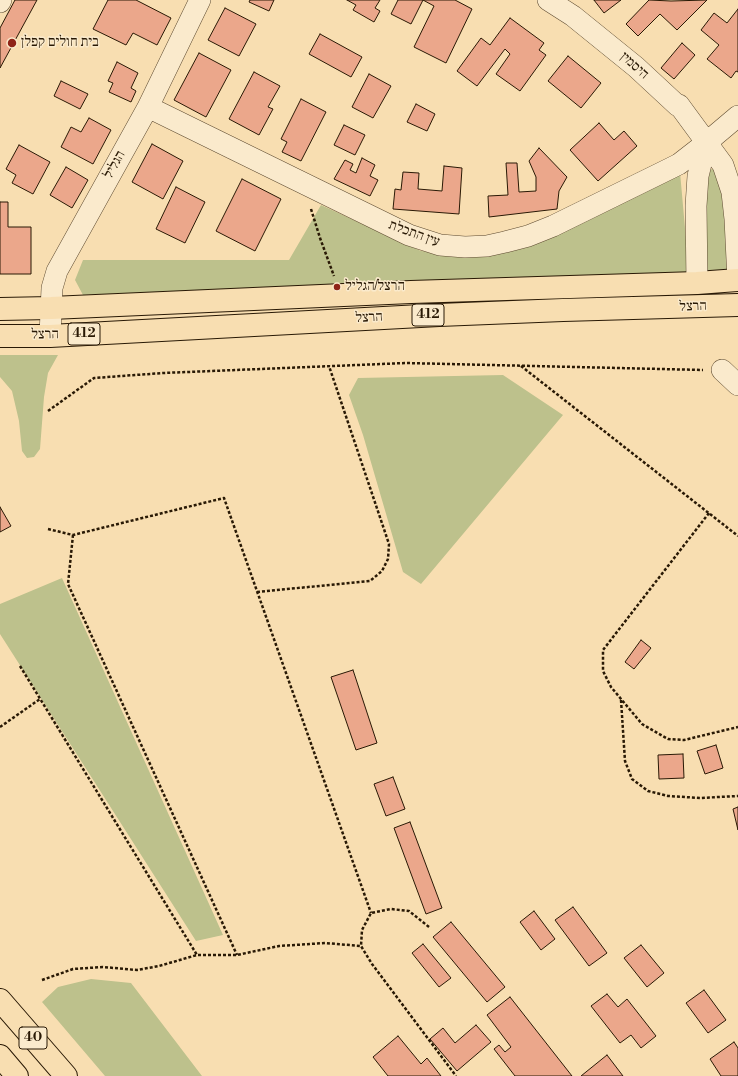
<!DOCTYPE html>
<html>
<head>
<meta charset="utf-8">
<style>
	body { margin:0 }
	canvas { display:block; background:#f8deb1 }
</style>
</head>
<body>
<canvas width="738" height="1076"></canvas>
<script>
const ctx = document.querySelector('canvas').getContext('2d');
ctx.lineJoin = 'round';
function fill(path, color) {
  ctx.fillStyle = color;
  ctx.fill(path, 'evenodd');
}
function shape(rows) {
  const path = new Path2D();
  for (const r of rows) {
    path.moveTo(r[0], r[1]);
    for (let i = 2; i < r.length; i += 2) path.lineTo(r[i], r[i + 1]);
  }
  return path;
}
function stroke(path, color, width, dash) {
  ctx.strokeStyle = color;
  ctx.lineWidth = width;
  ctx.lineCap = dash ? 'butt' : 'round';
  ctx.setLineDash(dash || []);
  ctx.stroke(path);
}
function write(font, color, halo, rows, align = 'center') {
  ctx.font = font + ' "Libre Bodoni","Frank Ruhl Libre",serif';
  ctx.lineWidth = 3;
  ctx.setLineDash([]);
  ctx.textBaseline = 'middle';
  ctx.strokeStyle = halo;
  ctx.fillStyle = color;
  for (const [text, x, y, turn = 0] of rows) {
    ctx.save();
    ctx.translate(x, y);
    ctx.rotate((+turn || 0) * Math.PI / 180);
    ctx.textAlign = isNaN(turn) ? turn : align;
    if (halo) ctx.strokeText(text, 0, 0);
    ctx.fillText(text, 0, 0);
    ctx.restore();
  }
}
fill(shape([
	[712,169,721,173,734,275,701,274,706,172],
	[680,172,689,273,83,295,75,280,83,260,289,260,321,205,421,251,462,254],
	[0,355,58,355,48,373,44,397,40,449,34,457,27,458,22,451,19,421,12,391,0,377],
	[503,375,563,415,421,584,403,572,363,435,349,395,358,378],
	[62,578,223,935,196,941,0,634,0,604],
	[91,979,131,983,202,1076,105,1076,42,1002,58,987]
]), '#bdc18c');
const building = shape([
	[15,0,37,0,0,68,0,28,15,0],
	[108,0,136,0,171,18,157,45,133,33,126,45,93,29,108,0],
	[250,0,274,0,269,11,249,2,250,0],
	[347,0,380,0,375,8,380,11,374,22,353,10,356,5,347,0],
	[398,0,455,0,472,9,446,63,414,47,434,6,423,0,411,24,391,14,398,0],
	[594,0,621,0,604,13,594,0],
	[649,0,671,1,707,0,677,30,660,14,638,36,626,24,649,0],
	[225,8,256,24,239,56,208,40,225,8],
	[738,9,738,72,736,71,731,78,707,59,719,45,701,30,714,13,727,23,738,9],
	[510,18,544,43,539,50,546,55,520,91,496,74,510,54,505,49,477,86,457,71,481,38,490,45,510,18],
	[320,34,362,57,351,77,309,54,320,34],
	[682,43,695,55,674,79,661,68,682,43],
	[199,53,231,70,206,117,174,100,199,53],
	[568,56,601,83,581,108,548,81,568,56],
	[117,62,138,73,131,88,136,91,131,102,109,92,113,83,108,81,117,62],
	[254,72,280,86,268,107,273,109,259,135,229,119,254,72],
	[369,74,391,86,373,118,352,107,369,74],
	[61,81,88,94,80,109,54,96,61,81],
	[301,99,326,112,301,161,282,152,287,142,281,139,301,99],
	[416,104,435,114,427,131,407,122,416,104],
	[89,118,111,130,93,164,61,147,71,127,81,132,89,118],
	[599,123,614,140,624,131,637,146,598,181,570,150,599,123],
	[344,125,365,135,355,155,334,145,344,125],
	[152,144,183,161,163,199,132,182,152,144],
	[19,145,50,162,33,194,12,183,16,175,6,169,19,145],
	[539,148,567,177,559,191,557,209,489,217,488,196,508,195,506,163,517,163,519,192,536,191,536,177,529,161,539,148],
	[362,158,375,165,370,176,378,180,370,196,334,179,345,160,353,164,350,170,356,173,362,158],
	[444,166,462,168,459,214,393,209,395,189,401,190,403,172,419,173,418,189,442,191,444,166],
	[66,167,88,180,72,208,50,195,66,167],
	[242,179,281,199,255,251,216,231,242,179],
	[176,187,205,202,185,243,156,229,176,187],
	[0,202,8,202,8,227,31,227,31,274,0,274,0,202],
	[0,507,11,526,0,532,0,507],
	[641,640,651,648,634,669,625,662,641,640],
	[353,670,377,743,356,750,331,677,353,670],
	[716,745,723,768,705,774,697,751,716,745],
	[683,754,684,778,659,779,658,755,683,754],
	[393,777,405,809,386,816,374,784,393,777],
	[738,807,738,830,733,809,738,807],
	[410,822,442,908,426,914,394,828,410,822],
	[573,907,607,953,589,966,555,920,573,907],
	[534,911,555,939,541,950,520,922,534,911],
	[451,922,505,987,487,1002,433,937,451,922],
	[423,944,451,978,439,987,412,953,423,944],
	[641,945,664,973,647,987,624,958,641,945],
	[704,990,726,1020,708,1033,686,1003,704,990],
	[607,994,618,1007,627,999,656,1036,641,1048,631,1035,620,1043,591,1006,607,994],
	[510,997,572,1076,515,1076,494,1049,499,1045,505,1052,511,1047,487,1015,510,997],
	[476,1025,491,1042,457,1071,430,1039,443,1028,455,1043,476,1025],
	[398,1036,421,1064,427,1058,441,1076,388,1076,373,1057,398,1036],
	[734,1042,738,1048,738,1076,721,1076,710,1059,734,1042],
	[607,1055,623,1076,581,1076,607,1055]
]);
fill(building, '#eba78b');
stroke(building, '#291905', 1);
const minor = shape([
	[548,0,573,16,636,67,678,106,679,105,723,165,732,192,735,219,738,280],
	[0,2,1,0],
	[148,107,409,235,440,245,465,247,487,246,505,242,528,236,553,226,671,168,679,164,706,143,738,116],
	[697,283,696,206,698,176,706,143],
	[50,336,52,288,57,271,148,107,200,0],
	[722,370,738,385]
]);
const major = shape([
	[0,309,51,308,411,292,697,283,738,280],
	[0,336,50,336,439,315,563,310,738,305]
]);
const highway = shape([
	[0,1000,66,1076],
	[0,1056,17,1076]
]);
stroke(minor, '#5d4a30', 22);
stroke(major, '#291905', 24);
stroke(highway, '#291905', 24);
stroke(shape([
	[311,209,320,238,334,276],
	[521,366,738,536],
	[48,411,94,378,163,373,406,363,703,370],
	[709,513,603,650,603,671,611,687,642,724,668,739,684,740,738,727],
	[48,529,73,535,224,498,371,913],
	[73,535,68,584,237,955],
	[257,592,370,581,382,571,388,559,389,544,329,366],
	[20,666,197,955],
	[621,700,625,761,632,779,648,791,668,796,700,798,738,796],
	[0,727,40,699],
	[429,927,409,911,391,909,371,913,362,930,361,946,372,964,456,1076],
	[42,980,73,969,103,967,137,970,159,966,197,955,237,955,279,946,325,943,361,946]
]), '#291905', 2.5, [3, 2]);
stroke(minor, '#faeacc', 21);
stroke(major, '#f8deb1', 22);
stroke(highway, '#f8deb1', 22);
for (const [x, y, r, color] of [
	[12,43,5,"#8f2418"],
	[337,287,4,"#8f2418"]
]) {
  const dot = new Path2D();
  dot.arc(x, y, r, 0, 2 * Math.PI);
  ctx.fillStyle = color;
  ctx.fill(dot);
  stroke(dot, '#faeacc', 1.5);
}
for (const [x, y, w] of [
	[428,315,32],
	[84,334,32],
	[33,1038,28]
]) {
  const box = new Path2D();
  box.roundRect(x - w / 2, y - 11, w, 22, 3);
  ctx.fillStyle = '#faeacc';
  ctx.fill(box);
  stroke(box, '#291905', 1);
}
write('bold 13px', '#291905', null, [
	["412",428,315],
	["412",84,334],
	["40",33,1038]
]);
write('14px', '#291905', '#faeacc', [
	["בית חולים קפלן",21,43],
	["הרצל/הגליל",345,287]
], 'left');
write('14px', '#291905', '#faeacc', [
	["היסמין",634,66,41],
	["הגליל",115,165,-61],
	["עין התכלת",414,234,20],
	["הרצל",693,307,-2],
	["הרצל",369,318,-3],
	["הרצל",45,335,-1]
]);
</script>
</body>
</html>
